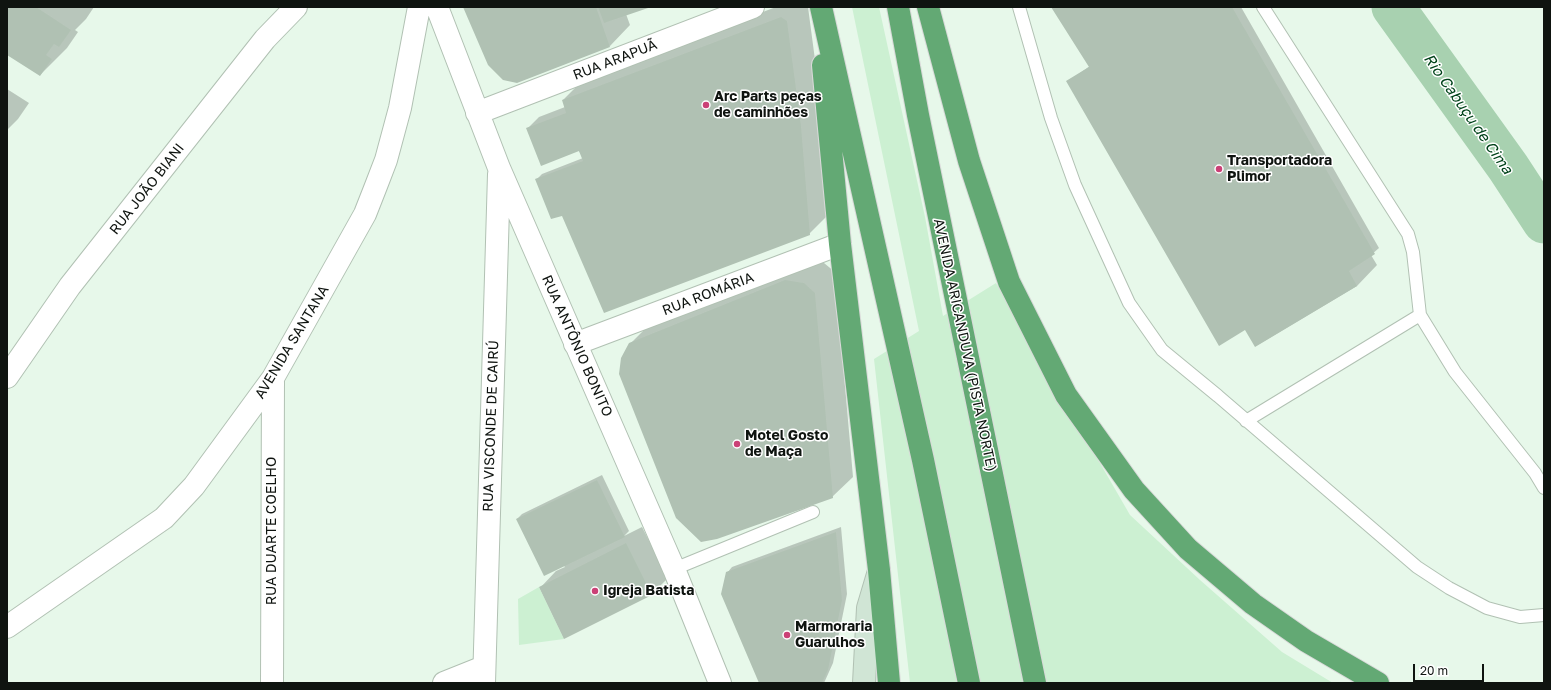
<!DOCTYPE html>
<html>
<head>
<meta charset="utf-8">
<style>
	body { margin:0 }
	#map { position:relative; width:1551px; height:690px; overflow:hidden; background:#e7f8ea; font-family:"Golos Text",sans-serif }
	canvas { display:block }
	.frame { position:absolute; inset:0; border:8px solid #0f1410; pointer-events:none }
	.scale { position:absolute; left:1413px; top:664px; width:71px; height:18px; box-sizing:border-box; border:2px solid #0f1410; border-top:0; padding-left:5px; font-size:12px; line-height:14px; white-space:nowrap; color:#0f1410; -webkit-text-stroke:3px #fff; paint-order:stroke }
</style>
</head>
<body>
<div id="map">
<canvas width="1551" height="690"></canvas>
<div class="frame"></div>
<div class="scale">20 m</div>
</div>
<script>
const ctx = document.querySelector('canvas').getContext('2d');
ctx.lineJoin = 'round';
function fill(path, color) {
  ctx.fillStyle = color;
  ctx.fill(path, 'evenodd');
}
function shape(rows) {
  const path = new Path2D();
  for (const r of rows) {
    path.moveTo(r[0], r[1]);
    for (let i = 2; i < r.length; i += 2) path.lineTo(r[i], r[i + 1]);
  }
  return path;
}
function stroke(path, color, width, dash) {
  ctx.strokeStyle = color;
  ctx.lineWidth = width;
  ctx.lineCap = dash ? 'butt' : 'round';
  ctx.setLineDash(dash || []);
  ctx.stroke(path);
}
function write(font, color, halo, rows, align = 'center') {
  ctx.font = font + ' "Golos Text",sans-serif';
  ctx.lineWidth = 3;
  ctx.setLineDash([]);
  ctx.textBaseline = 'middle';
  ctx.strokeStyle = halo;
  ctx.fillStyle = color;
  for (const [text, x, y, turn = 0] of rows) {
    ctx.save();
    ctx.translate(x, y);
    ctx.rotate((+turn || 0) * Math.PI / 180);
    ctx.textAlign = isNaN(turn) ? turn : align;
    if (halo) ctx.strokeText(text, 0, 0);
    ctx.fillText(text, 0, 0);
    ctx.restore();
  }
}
fill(shape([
	[852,7,879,7,925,217,943,316,996,283,1130,515,1200,580,1282,652,1333,683,910,683,874,359,919,331],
	[539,587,564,639,519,645,518,599]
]), '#ccf0d2');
fill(shape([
	[7,7,94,7,86,19,75,30,78,32,67,48,40,75,7,54],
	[465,7,648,7,626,14,630,25,610,46],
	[776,7,808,7,821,105,830,213,809,234,563,216,537,179,542,174,583,158,579,151,528,128,539,117,565,107,563,100,583,80],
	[1052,7,1241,7,1379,248,1371,255,1377,265,1357,286,1256,346,1245,328,1067,82,1090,66],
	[7,89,29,103,18,119,7,130],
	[807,260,824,263,835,272,853,477,832,497,630,344,651,323],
	[602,475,629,531,624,536,642,527,668,578,652,594,564,638,540,588,556,571,565,567,517,519,522,514],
	[841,527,847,594,833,663,824,683,760,683,727,573,732,567]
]), '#0003');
stroke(shape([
	[1393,7,1508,167,1544,222]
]), '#a8d1b0', 43);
fill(shape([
	[7,7,36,7,71,30,59,47,54,44,46,55,52,59,40,76,7,55],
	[463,7,596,7,610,47,517,83,503,80,488,65],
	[598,7,651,7,604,23],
	[1051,7,1232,7,1375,254,1349,271,1357,286,1255,347,1245,330,1219,346,1066,81,1089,67],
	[781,17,787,21,801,126,810,235,604,313,562,216,551,219,535,179,583,161,579,151,541,166,526,128,566,113,562,100],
	[785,280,804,283,815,293,833,498,717,539,701,542,676,518,619,374,621,358,629,343],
	[597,480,625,537,544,576,516,519],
	[836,532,842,600,828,670,822,683,759,683,721,594,726,572],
	[626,543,652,595,564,639,539,587]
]), '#b0c1b3');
const lane = shape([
	[1019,7,1051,118,1075,185,1129,303,1162,350,1218,396,1417,567,1449,588,1487,608,1520,617,1544,615],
	[1263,7,1408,234,1413,252,1420,315,1455,372,1535,473,1544,488],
	[1246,421,1420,315],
	[674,569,813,512]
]);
const street = shape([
	[437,7,499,168,674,569,720,683],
	[477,113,753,7],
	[575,344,840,244],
	[7,377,70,286,265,39,296,7],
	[7,627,164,518,194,486,273,378,365,214,376,186,386,160,400,108,419,7],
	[272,683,273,378],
	[444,683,484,667],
	[484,683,499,174]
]);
const secondary = shape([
	[864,683,868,608,879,571]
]);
const highway = shape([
	[821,7,923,460,969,683],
	[898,7,918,115,1035,683],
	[928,7,969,161,1009,282,1066,395,1134,490,1188,549,1253,604,1306,641,1378,683],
	[823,65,840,244,879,570,889,683]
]);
stroke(lane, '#b1c1b3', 14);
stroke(street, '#b1c1b3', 24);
stroke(secondary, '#b1c1b3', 24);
stroke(highway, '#d9d9d9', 24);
stroke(lane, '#fff', 12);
stroke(street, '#fff', 22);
stroke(secondary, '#d0e5d5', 22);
stroke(highway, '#63a974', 22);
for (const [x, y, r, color] of [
	[706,105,4,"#cb4076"],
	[1219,169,4,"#cb4076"],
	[737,444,4,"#cb4076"],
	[595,591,4,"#cb4076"],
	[787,635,4,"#cb4076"]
]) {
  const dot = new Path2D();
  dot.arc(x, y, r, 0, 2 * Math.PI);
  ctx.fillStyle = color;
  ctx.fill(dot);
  stroke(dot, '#fff', 1.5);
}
write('14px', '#0f1410', '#fff', [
	["RUA ARAPUÃ",615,60,-21],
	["RUA JOÃO BIANI",147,189,-52],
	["RUA ROMÁRIA",708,294,-21],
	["AVENIDA SANTANA",292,342,-59],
	["AVENIDA ARICANDUVA (PISTA NORTE)",965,345,78],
	["RUA ANTÔNIO BONITO",577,346,66],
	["RUA VISCONDE DE CAIRÚ",491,426,-88],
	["RUA DUARTE COELHO",272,531,-90]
]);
write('bold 14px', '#0f1410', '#fff', [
	["Arc Parts peças",714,97],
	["de caminhões",714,113],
	["Transportadora",1227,161],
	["Plimor",1227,177],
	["Motel Gosto",745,436],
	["de Maça",745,452],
	["Igreja Batista",603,591],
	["Marmoraria",795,627],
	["Guarulhos",795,643]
], 'left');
write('italic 15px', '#00431a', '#fff', [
	["Rio Cabuçu de Cima",1468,114,55]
]);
</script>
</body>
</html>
